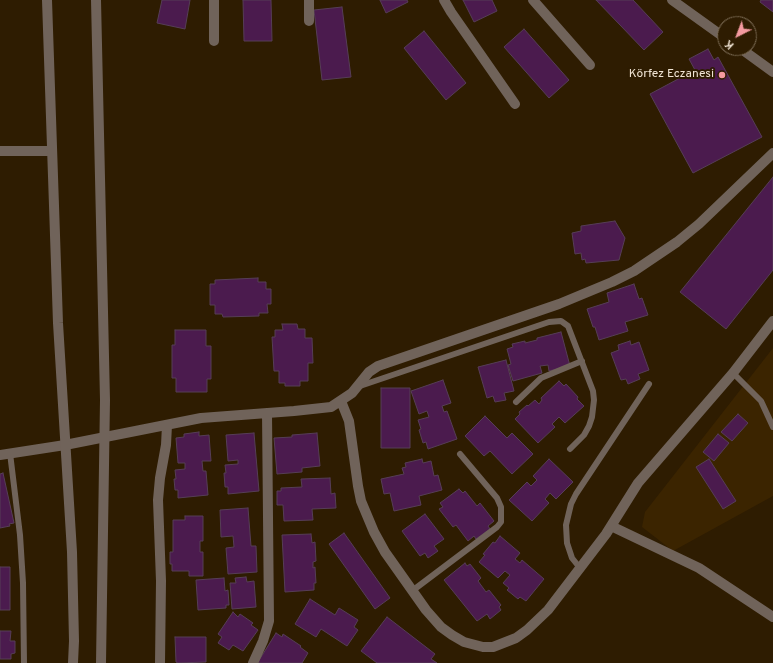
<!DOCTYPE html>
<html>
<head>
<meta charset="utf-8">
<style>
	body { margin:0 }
	#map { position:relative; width:773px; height:663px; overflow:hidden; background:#2e1c01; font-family:Overpass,sans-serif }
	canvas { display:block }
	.north { position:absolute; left:717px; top:16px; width:40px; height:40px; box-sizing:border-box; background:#2e1c01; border:1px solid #7c6c55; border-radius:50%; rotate:222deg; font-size:11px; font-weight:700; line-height:16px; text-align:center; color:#f0e4d4 }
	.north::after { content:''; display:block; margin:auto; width:14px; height:18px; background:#f49aa0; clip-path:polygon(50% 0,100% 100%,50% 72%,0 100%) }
</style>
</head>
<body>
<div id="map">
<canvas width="773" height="663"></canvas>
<div class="north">K</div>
</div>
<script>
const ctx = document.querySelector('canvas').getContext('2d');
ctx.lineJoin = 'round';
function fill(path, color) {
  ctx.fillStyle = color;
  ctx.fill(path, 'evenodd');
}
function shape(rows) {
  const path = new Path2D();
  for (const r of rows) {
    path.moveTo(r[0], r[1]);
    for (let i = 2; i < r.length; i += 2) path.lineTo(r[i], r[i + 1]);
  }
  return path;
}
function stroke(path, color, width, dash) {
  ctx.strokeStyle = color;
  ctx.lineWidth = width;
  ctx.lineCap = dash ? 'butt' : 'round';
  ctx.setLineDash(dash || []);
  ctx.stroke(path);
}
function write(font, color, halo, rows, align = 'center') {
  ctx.font = font + ' Overpass,sans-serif';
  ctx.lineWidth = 4;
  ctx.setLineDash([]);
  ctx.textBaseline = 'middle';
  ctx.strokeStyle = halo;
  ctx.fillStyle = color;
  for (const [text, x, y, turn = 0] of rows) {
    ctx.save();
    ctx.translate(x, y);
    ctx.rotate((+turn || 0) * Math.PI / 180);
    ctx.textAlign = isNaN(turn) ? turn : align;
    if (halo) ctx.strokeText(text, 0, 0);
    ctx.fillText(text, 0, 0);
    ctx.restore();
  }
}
fill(shape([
	[773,348,773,496,673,551,642,527,645,512]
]), '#3b2400');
const building = shape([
	[162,0,190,0,185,29,157,23,162,0],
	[243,0,271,0,272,41,244,41,243,0],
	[380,0,407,0,408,2,386,13,380,0],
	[463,0,492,0,497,11,474,22,463,0],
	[596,0,633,0,663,32,644,50,596,0],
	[761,0,773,0,773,12,760,2,761,0],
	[342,7,351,77,322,80,314,10,342,7],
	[524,29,569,80,549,98,504,47,524,29],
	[424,31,466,83,446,100,404,48,424,31],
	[708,49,714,60,718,57,762,137,693,173,650,94,695,70,689,59,708,49],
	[773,177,773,270,726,329,680,292,773,177],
	[615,221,625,238,619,260,586,263,585,259,582,260,581,253,575,254,572,233,581,231,581,226,615,221],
	[258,278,258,282,266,282,266,289,271,289,271,304,267,304,268,313,259,313,259,316,223,317,222,314,215,314,215,305,210,305,210,284,215,284,215,280,258,278],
	[634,284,639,299,642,298,648,315,625,322,628,331,599,340,595,327,593,327,587,309,609,302,607,293,634,284],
	[282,324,297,324,298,329,305,329,305,338,312,338,313,363,308,363,308,381,300,381,300,386,285,386,285,383,279,383,279,371,274,371,272,337,275,337,275,330,283,330,282,324],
	[175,330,206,330,206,346,211,346,211,379,207,379,207,392,176,392,176,378,172,378,172,345,175,345,175,330],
	[561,332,570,366,549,371,548,365,540,366,542,373,513,381,508,365,511,364,507,349,513,347,512,344,525,341,525,343,537,340,537,338,561,332],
	[630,341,631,345,639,342,649,370,638,374,640,379,628,384,626,379,621,380,611,353,619,350,618,345,630,341],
	[506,360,514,391,504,393,506,400,495,402,493,396,487,398,478,367,506,360],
	[443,380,451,403,442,406,444,412,447,411,457,439,428,449,426,442,423,443,419,430,421,429,418,420,429,417,427,411,419,414,411,391,443,380],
	[559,381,564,386,566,384,578,397,577,399,584,406,565,423,559,417,552,424,555,427,538,443,515,419,520,414,519,412,527,405,528,406,535,400,539,404,542,400,541,398,559,381],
	[381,388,410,388,410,448,381,448,381,388],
	[738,414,748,423,732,441,721,432,738,414],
	[485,416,507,438,512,433,533,454,512,474,490,451,484,456,465,436,485,416],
	[199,432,199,436,209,435,211,461,202,461,203,471,206,471,208,495,178,498,178,490,175,490,174,479,176,479,175,470,185,469,185,463,178,463,176,438,184,437,184,434,199,432],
	[254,433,259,491,228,494,228,487,225,487,224,473,226,473,225,465,238,464,238,460,228,461,226,435,254,433],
	[317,433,320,466,302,468,302,472,277,474,274,438,292,437,292,435,317,433],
	[718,434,729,443,714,461,703,452,718,434],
	[422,459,423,463,431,461,434,476,438,475,442,490,419,496,421,505,394,511,390,493,384,494,381,479,404,474,402,468,406,467,405,463,422,459],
	[549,459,573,482,556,499,550,493,545,499,549,503,532,521,509,500,527,482,531,486,537,480,533,476,549,459],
	[709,459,736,501,723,509,696,467,709,459],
	[3,473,14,523,9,524,10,526,0,528,0,474,3,473],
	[330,478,331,494,335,493,336,508,312,509,313,520,284,521,283,505,277,505,277,491,281,491,281,488,302,487,301,479,330,478],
	[459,489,463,493,465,491,477,506,480,503,494,521,488,526,490,529,476,539,474,536,468,541,456,525,453,527,439,509,443,507,440,503,459,489],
	[248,508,251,546,256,546,257,572,228,574,226,548,234,547,233,536,221,537,220,510,248,508],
	[425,514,444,539,434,546,438,551,428,558,425,553,420,556,402,531,425,514],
	[185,516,203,516,203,541,200,541,200,552,203,552,203,576,189,576,189,571,172,571,172,564,170,564,170,552,173,552,173,520,185,520,185,516],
	[344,533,390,598,375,609,329,544,344,533],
	[311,534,312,543,315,542,316,561,313,562,313,568,315,567,316,583,314,583,314,590,285,592,282,535,311,534],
	[500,536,520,553,515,559,520,563,522,560,544,579,526,601,520,597,518,599,507,590,509,588,503,583,510,575,505,571,498,578,479,562,485,555,483,554,493,542,495,543,500,536],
	[465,563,467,566,470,564,481,578,478,581,486,592,489,590,501,605,499,607,501,610,490,619,487,614,477,621,444,580,465,563],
	[0,567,10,567,10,610,0,610,0,567],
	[246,577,247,582,254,581,256,607,232,609,230,583,236,583,235,578,246,577],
	[224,578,225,591,228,590,229,605,226,605,226,608,198,610,196,580,224,578],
	[310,599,335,615,339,608,358,620,354,627,358,630,347,646,321,629,316,637,295,624,310,599],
	[233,612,238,617,240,614,253,623,251,625,258,630,243,651,233,645,229,650,218,643,222,637,218,634,233,612],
	[387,617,435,654,431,659,437,663,377,663,361,651,387,617],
	[0,631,11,631,10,641,15,641,15,653,11,654,11,659,0,659,0,631],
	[276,633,282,637,283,634,301,646,300,647,308,653,302,663,260,663,258,662,276,633],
	[175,637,206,637,206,662,178,663,176,662,175,637]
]);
fill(building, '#4b1b4e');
stroke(building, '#563e56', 1);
stroke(shape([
	[733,373,761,401,773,427],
	[357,387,549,322,561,321,568,326,593,391,594,400,592,417,589,426,584,435,570,449],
	[516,402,541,378,582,361],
	[10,453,20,535,23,583,24,663],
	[580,568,572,558,567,543,566,525,571,504,576,494,649,384],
	[412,591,497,527,501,522,501,507,497,498,460,454]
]), '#70635a', 6);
stroke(shape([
	[444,0,451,12,515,104],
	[533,0,590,65],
	[672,0,725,38],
	[309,21,309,0],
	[214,41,214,0],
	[740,48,773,72],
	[0,151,52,151],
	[341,401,349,421,358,486,361,501,374,532,385,552,426,610,441,627,452,635,464,642,483,647,493,647,516,638,527,630,548,610,606,534,638,483,733,373,773,321],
	[0,455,65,445,201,418,294,411,331,407,352,393,369,372,378,366,559,304,612,282,634,271,677,242,699,224,773,153],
	[611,526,699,568,773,617],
	[160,663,161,581,158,500,160,478,166,445,167,425],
	[253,663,263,641,269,621,267,413]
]), '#70635a', 10);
stroke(shape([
	[47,0,58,323,72,552,74,641,73,663],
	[96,0,105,400,101,663]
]), '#70635a', 10);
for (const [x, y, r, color] of [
	[722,75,4,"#f49aa0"]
]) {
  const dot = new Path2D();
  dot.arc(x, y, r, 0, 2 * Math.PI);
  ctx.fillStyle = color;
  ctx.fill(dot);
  stroke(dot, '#2e1c01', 1.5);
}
write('12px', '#f0e4d4', '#2e1c01', [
	["Körfez Eczanesi",714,75]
], 'right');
</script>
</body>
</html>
